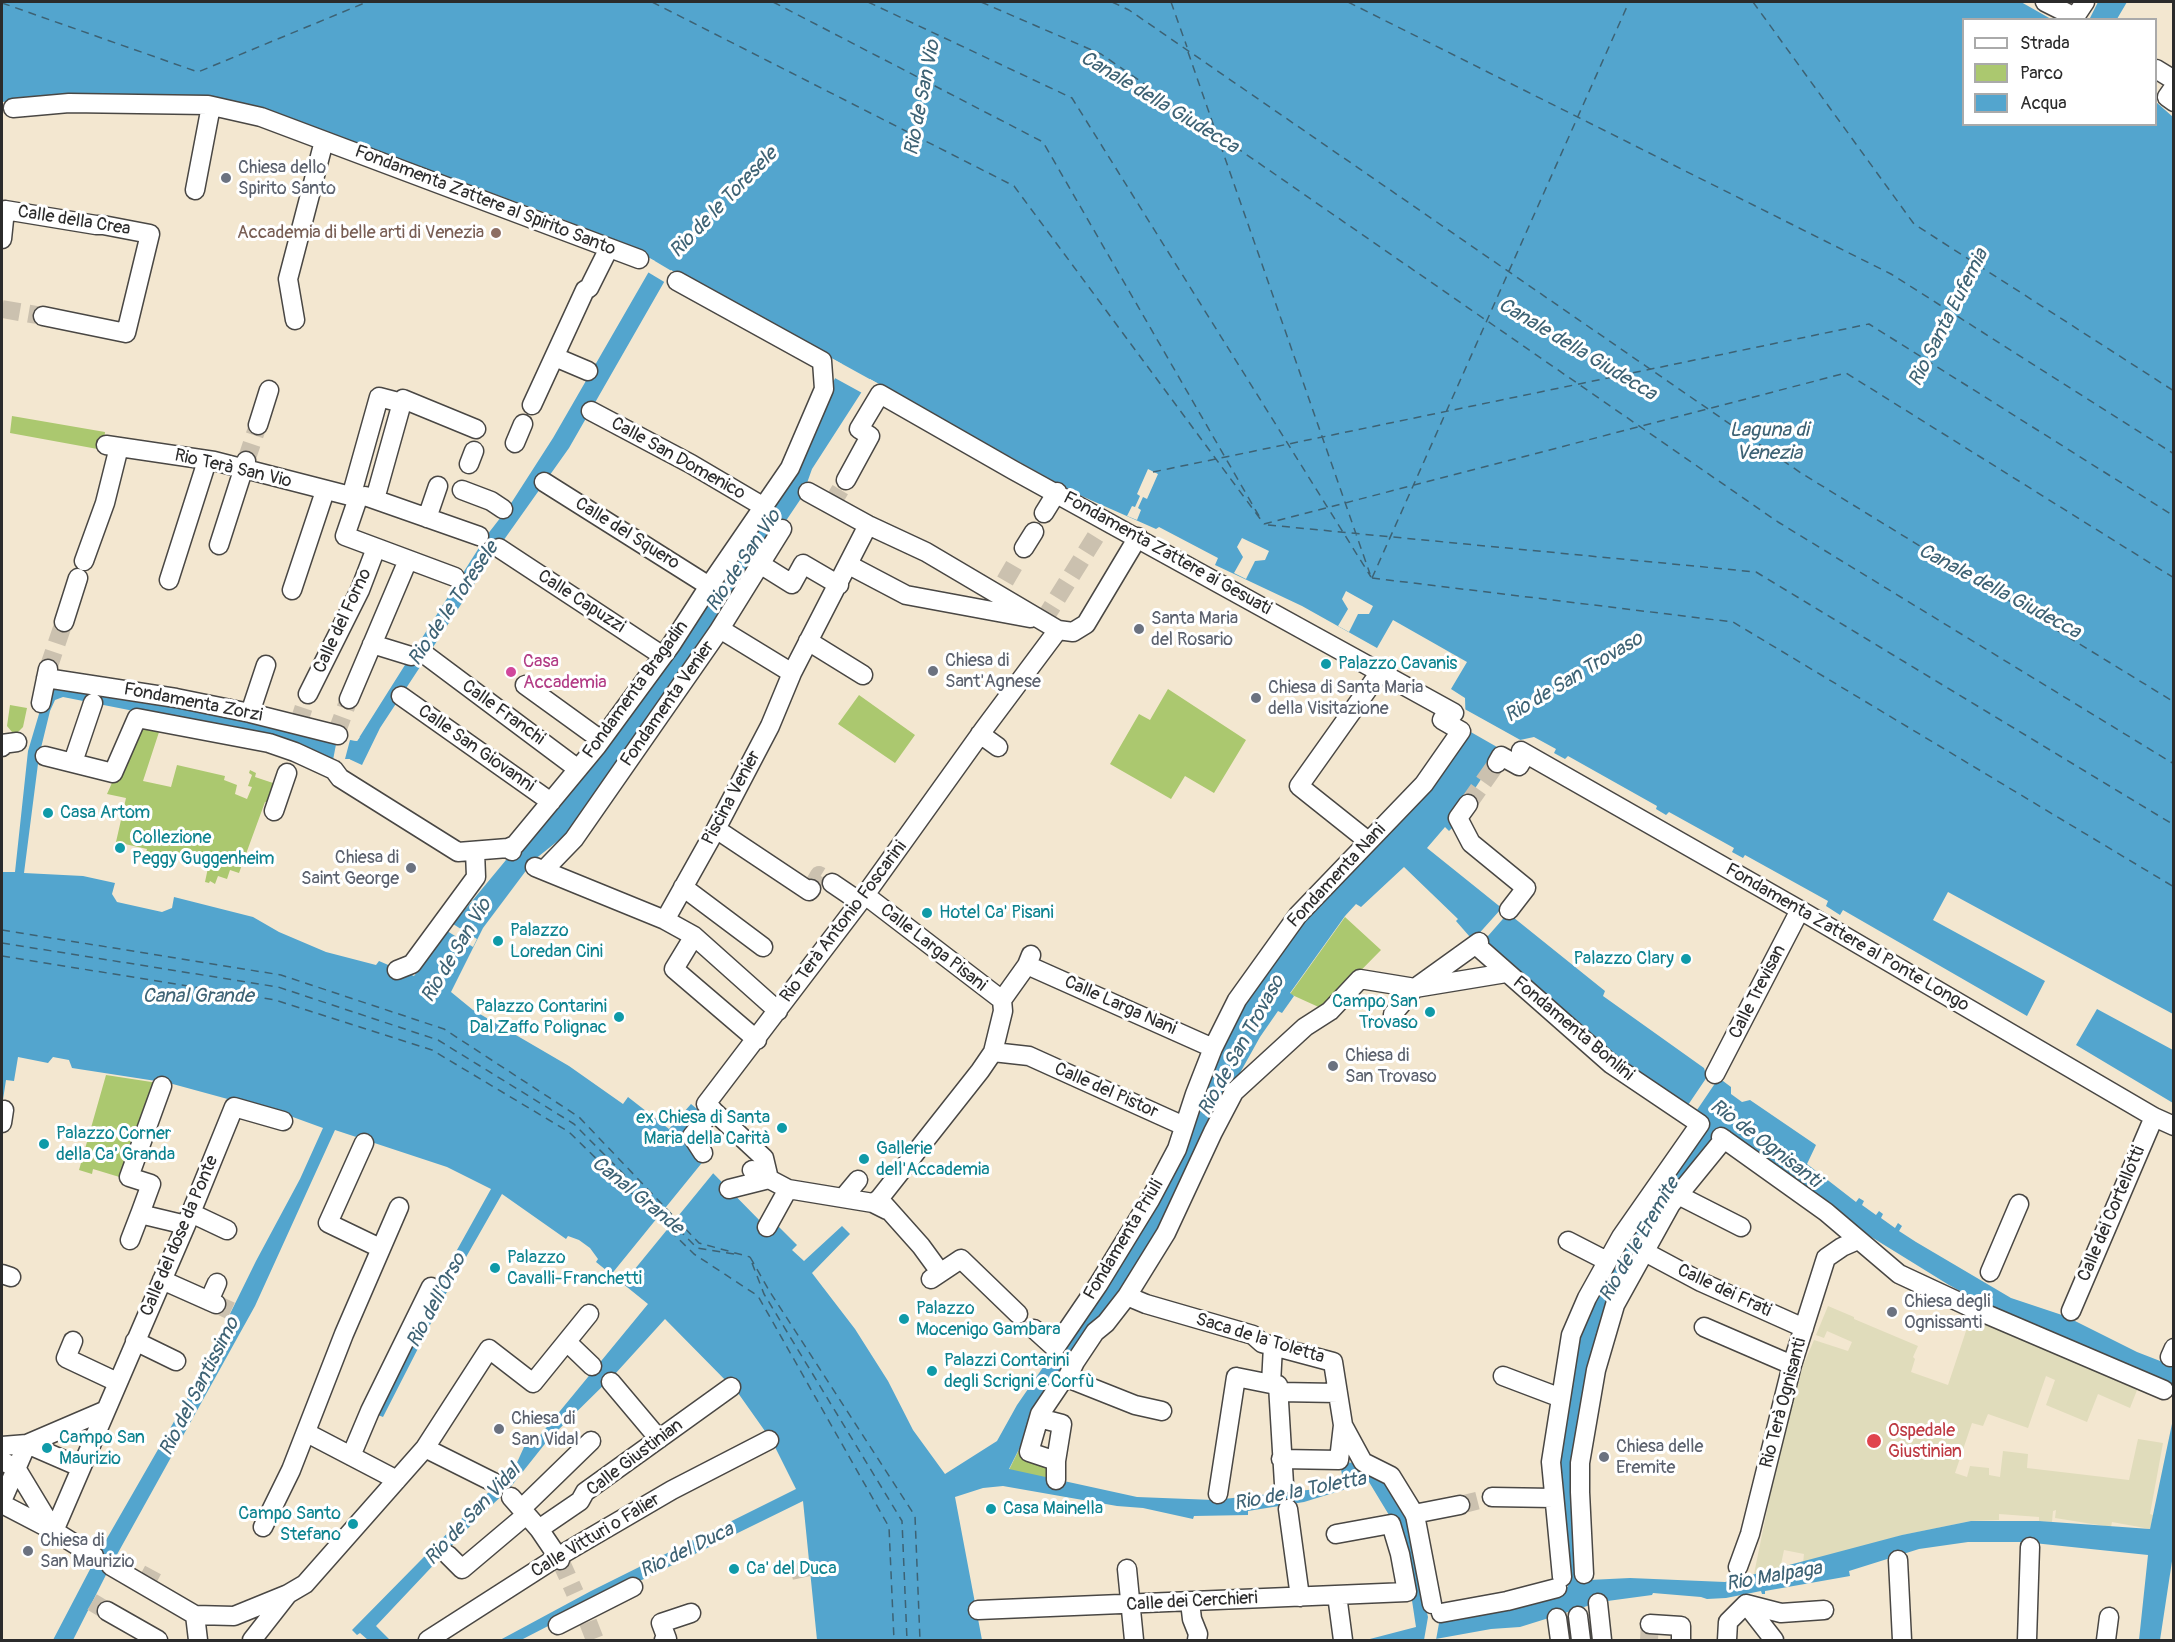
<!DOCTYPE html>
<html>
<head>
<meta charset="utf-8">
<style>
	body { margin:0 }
	#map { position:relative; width:2175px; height:1642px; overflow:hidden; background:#f3e7d0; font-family:Pangolin,sans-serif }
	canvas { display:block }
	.frame { position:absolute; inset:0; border:3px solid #2b2b2b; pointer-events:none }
	.legend { position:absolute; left:1962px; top:18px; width:195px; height:108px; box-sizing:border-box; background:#fff; border:2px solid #aaa; margin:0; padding:8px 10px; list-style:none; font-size:18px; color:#2b2b2b }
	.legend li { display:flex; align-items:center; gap:12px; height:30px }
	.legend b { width:30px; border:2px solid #aaa }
</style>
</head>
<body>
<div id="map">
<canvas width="2175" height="1642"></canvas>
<div class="frame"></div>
<ul class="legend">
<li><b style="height:8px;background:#fff"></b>Strada</li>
<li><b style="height:16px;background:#abc86f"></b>Parco</li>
<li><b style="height:16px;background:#53a5ce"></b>Acqua</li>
</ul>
</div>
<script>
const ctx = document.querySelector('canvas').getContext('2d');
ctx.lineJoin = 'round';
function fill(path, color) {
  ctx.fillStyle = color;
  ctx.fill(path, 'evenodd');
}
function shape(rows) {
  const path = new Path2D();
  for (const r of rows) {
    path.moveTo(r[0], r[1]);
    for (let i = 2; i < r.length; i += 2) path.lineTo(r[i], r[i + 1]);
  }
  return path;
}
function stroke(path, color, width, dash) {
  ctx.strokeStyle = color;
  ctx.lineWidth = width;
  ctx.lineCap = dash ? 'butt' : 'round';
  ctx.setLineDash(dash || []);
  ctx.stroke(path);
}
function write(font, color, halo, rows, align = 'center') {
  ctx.font = font + ' Pangolin,sans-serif';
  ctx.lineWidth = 6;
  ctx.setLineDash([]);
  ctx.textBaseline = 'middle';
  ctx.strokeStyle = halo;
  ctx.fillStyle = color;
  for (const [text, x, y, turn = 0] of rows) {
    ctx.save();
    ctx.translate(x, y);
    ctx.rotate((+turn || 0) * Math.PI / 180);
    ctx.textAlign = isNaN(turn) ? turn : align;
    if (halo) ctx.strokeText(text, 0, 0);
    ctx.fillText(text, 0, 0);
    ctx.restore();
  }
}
fill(shape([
	[1828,1306,1854,1317,1854,1319,1918,1346,1913,1357,1915,1359,1911,1372,1948,1385,1971,1316,2139,1385,2130,1408,2098,1394,2087,1422,2046,1405,2055,1380,2046,1376,2028,1428,1988,1414,1983,1426,1972,1423,1955,1473,1967,1477,1970,1466,1989,1468,1989,1475,2000,1477,2003,1451,2028,1454,2027,1468,2129,1480,2138,1439,2163,1443,2150,1514,2153,1515,2150,1529,2112,1522,2111,1527,2055,1518,2056,1510,2053,1511,2052,1522,2039,1521,2039,1517,1999,1514,1999,1520,1971,1521,1903,1535,1803,1563,1804,1554,1784,1550,1780,1569,1754,1574,1782,1437,1803,1366,1814,1340,1848,1351,1852,1342,1827,1331,1824,1338,1816,1335]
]), '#e0dcbb');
fill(shape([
	[12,416,105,432,103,450,10,433],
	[1168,689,1246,740,1214,793,1185,776,1171,799,1110,764,1139,714,1150,720],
	[859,695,915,735,895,763,838,724],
	[10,705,27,708,23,727,18,732,12,732,7,726],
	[138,724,160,729,143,781,171,787,177,765,225,776,224,780,237,785,235,794,247,799,252,787,248,786,252,775,249,773,250,770,256,773,255,777,276,784,274,804,265,802,239,873,230,870,227,879,218,876,215,884,210,881,209,883,205,882,209,863,165,853,163,857,146,853,147,849,116,842,126,798,107,794],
	[1345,917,1381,950,1323,1009,1290,994],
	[106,1075,158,1083,126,1179,93,1169,92,1174,79,1170],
	[1032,1423,1022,1456,1049,1463,1053,1480,1009,1470]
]), '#abc86f');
fill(shape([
	[2,2,2021,2,2051,19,1964,20,1964,124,2156,124,2156,102,2173,117,2173,1014,1948,892,1933,920,2045,981,2027,1016,1843,910,1840,915,1826,906,1828,901,1745,855,1743,858,1732,852,1734,848,1669,812,1666,815,1656,809,1657,806,1568,756,1565,759,1554,753,1556,749,1534,737,1520,740,1501,749,1466,802,1458,822,1449,831,1445,827,1427,848,1605,991,1603,996,1704,1068,1707,1077,1716,1082,1723,1081,1731,1087,1731,1094,1742,1102,1750,1100,1816,1145,1807,1164,1856,1202,1859,1198,1864,1201,1862,1205,1876,1215,1879,1211,1883,1214,1881,1218,1895,1228,1898,1223,1902,1226,1899,1231,1916,1242,2011,1298,2065,1316,2137,1352,2173,1366,2173,1386,2164,1386,1997,1311,1949,1285,1839,1217,1729,1136,1610,1305,1577,1446,1589,1580,1630,1578,1725,1582,1902,1535,1971,1521,2039,1521,2150,1529,2173,1419,2174,1548,2160,1640,2139,1640,2148,1555,2024,1542,1968,1542,1919,1549,1849,1571,1850,1576,1765,1591,1765,1594,1762,1594,1761,1591,1726,1598,1707,1599,1701,1597,1653,1593,1652,1595,1600,1602,1520,1627,1491,1629,1430,1640,1366,1640,1416,1627,1411,1594,1392,1520,1369,1482,1304,1502,1248,1511,1248,1515,1194,1516,1193,1519,1143,1508,1117,1506,1003,1486,983,1488,955,1497,982,1640,817,1640,803,1501,554,1623,521,1640,500,1640,591,1591,796,1489,772,1441,738,1393,665,1319,615,1374,548,1440,509,1489,475,1521,376,1626,390,1640,368,1640,360,1633,357,1635,352,1630,484,1496,505,1480,515,1467,529,1436,537,1439,648,1304,596,1262,598,1259,590,1248,579,1240,568,1236,566,1239,502,1194,453,1280,383,1417,373,1413,438,1284,491,1189,447,1167,335,1130,255,1306,109,1569,73,1640,53,1640,98,1554,195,1385,256,1261,300,1179,323,1128,290,1116,169,1083,72,1068,69,1060,53,1057,48,1063,18,1057,14,1081,6,1080,2,1106,2,872,15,872,28,751,47,687,139,697,357,741,487,535,508,508,553,438,655,261,560,218,262,109,69,96,2,102],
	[671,270,842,364,800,450,511,858,506,860,453,924,414,976,379,961,376,965,326,952,279,932,253,917,174,897,172,908,162,912,117,902,112,894,115,883,83,876,24,873,39,756,50,711,55,700,63,697,134,711,332,760,349,759,362,765,380,728,496,551,569,448],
	[870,379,1077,494,1156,529,1159,527,1218,558,1215,565,1302,606,1377,648,1393,620,1467,662,1451,689,1465,698,1466,729,1300,920,1245,1001,1106,1276,1017,1405,997,1441,945,1474,913,1430,888,1381,855,1329,812,1273,850,1234,842,1226,804,1261,792,1250,797,1245,776,1224,766,1227,710,1170,684,1136,702,1113,691,1104,669,1129,628,1097,623,1104,569,1066,473,1010,451,992,483,928,534,860,584,820,802,497,812,469],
	[1404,867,1458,919,1456,921,1470,937,1475,938,1576,1028,1681,1108,1706,1123,1594,1288,1575,1337,1555,1462,1564,1570,1568,1587,1428,1617,1410,1525,1404,1513,1381,1477,1357,1463,1340,1462,1343,1482,1317,1489,1214,1500,1137,1497,1009,1469,1036,1415,1162,1232,1226,1098,1260,1037,1278,1011,1282,1013,1294,996,1290,993,1345,916,1356,904,1361,907],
	[2098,2,2127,2,2117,19,2089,20],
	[2097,1009,2173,1050,2173,1103,2076,1045]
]), '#53a5ce');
fill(shape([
	[643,254,680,276,672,274,666,283,646,271,651,262,641,256],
	[826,355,884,387,883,390,871,383,864,394,833,377,838,365,824,358],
	[1148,469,1158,474,1147,499,1143,497,1138,508,1141,510,1137,520,1127,516,1132,506,1135,507,1140,496,1137,494],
	[1242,538,1269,551,1265,560,1255,561,1246,579,1234,573,1243,557,1237,547],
	[1346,591,1373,606,1369,614,1358,614,1349,632,1338,626,1348,609,1342,599],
	[1461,707,1524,742,1504,751,1462,727],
	[338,734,356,738,360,737,357,741,350,740,345,759,350,759,348,763,334,763,333,760],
	[1501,909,1509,912,1481,944,1475,938],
	[453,924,477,939,473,947,447,931],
	[1709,1074,1718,1079,1697,1110,1698,1118,1688,1105],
	[705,1159,715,1171,621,1286,610,1276],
	[1427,1605,1429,1605,1431,1613,1441,1612,1436,1640,1424,1640,1428,1617]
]), '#f3e7d0');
stroke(shape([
	[652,2,1014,186,1264,524],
	[773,2,1043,142,1259,516],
	[868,2,1072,98,1371,577],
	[981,2,1101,54,1778,522,2174,764],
	[1112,2,1129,10,1801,473,2174,702],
	[1171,2,1187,47],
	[1348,2,1891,274,2174,454],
	[1753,2,1914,224,2174,391],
	[2,3,198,72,367,2],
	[1188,52,1370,574],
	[1153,472,1869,324,2174,516],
	[1264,524,1846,373,2174,578],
	[1268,525,1756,572,2174,825],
	[1372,578,1733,622,2174,887],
	[1372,578,1629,2],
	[2,930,281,975,444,1029,579,1117,699,1243,750,1257],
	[2,943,278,987,438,1040,574,1124,697,1248,740,1255],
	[2,956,275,1000,432,1050,569,1132,694,1254,758,1296,889,1527,894,1640],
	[750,1257,770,1292,915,1516,920,1640],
	[752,1263,764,1294,902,1521,907,1640]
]), '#3d6274', 1.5, [8, 6]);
stroke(shape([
	[2,309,43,316],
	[246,461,258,425],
	[831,505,846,480],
	[1005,581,1016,562],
	[1043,621,1106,520],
	[48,669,64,622],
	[298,725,308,694],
	[336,734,349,699],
	[1468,804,1497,763],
	[811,889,819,875,832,883],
	[216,1304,231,1311],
	[1460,1505,1492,1497],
	[560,1560,575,1593],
	[791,1571,810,1567],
	[146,1583,153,1570],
	[92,1602,107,1611],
	[588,1622,595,1640],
	[1649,1640,1650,1622]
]), '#cbc1af', 18, [18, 9]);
const street = shape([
	[2045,2,2075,17,2085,2],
	[2156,69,2174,80],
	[2174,87,2167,97,2174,102],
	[13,108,69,103,208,105,261,117,639,259],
	[195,190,211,106],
	[2,239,5,210,96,225,103,225,150,234,126,333,43,316],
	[295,320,288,279,324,141],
	[555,357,588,371],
	[532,405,585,290,589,288,609,248],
	[591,411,691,464,764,507],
	[258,425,269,390],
	[515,443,523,424],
	[106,445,214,461,358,498],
	[469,464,474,451],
	[846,480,870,436,859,429,880,394,1013,470,1454,713],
	[544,482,709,586],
	[462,490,491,501,503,509],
	[365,496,479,536],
	[351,497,379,397,402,403],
	[358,498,345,536,455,577],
	[375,499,403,399,476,429],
	[1044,513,1057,492],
	[427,518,438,486],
	[219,545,246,461],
	[499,548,663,656],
	[1024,548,1034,532],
	[84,561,105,503,119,447],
	[760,564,792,584,803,564,839,585],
	[849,565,906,595,1030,618],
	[169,580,207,461],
	[292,590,325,491],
	[64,622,78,578],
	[720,629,792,673],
	[1058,630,1073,632,1086,624,1138,537],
	[808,641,863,675],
	[372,644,411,656],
	[427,656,578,769],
	[46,678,176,698,250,713,338,735],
	[525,685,601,740],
	[308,694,360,590,376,548],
	[401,696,551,802],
	[349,699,408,560],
	[41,703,48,669],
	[250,713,266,665],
	[980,734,998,747],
	[2,747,2,744,17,742],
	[1521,751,1800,910,2154,1117,2174,1126],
	[45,756,113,773,137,718,269,743,295,752,334,770],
	[73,762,93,703],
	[1497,763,1501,756,1519,766,1526,754],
	[334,770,340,778,458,852,508,848,512,851],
	[1468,804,1458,818,1471,843,1526,888,1509,910],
	[274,811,287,773],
	[716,829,809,891,811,889],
	[1368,841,1299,786,1380,672],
	[508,848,515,845,597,746,671,645,709,586,790,468,824,389,822,361,677,281],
	[535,867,665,920,694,936,778,1011],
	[544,870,574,839,718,632,782,529],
	[832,883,860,902],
	[683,887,763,947],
	[865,895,1002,1000],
	[665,920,716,829,770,726,792,673,868,525],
	[694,936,674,969,757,1040],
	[1476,945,1611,1064,1700,1124,1621,1237,1587,1298,1571,1335,1551,1462,1562,1577],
	[1027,965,1213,1048],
	[397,970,412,964,476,877,475,851],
	[1393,1014,1415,988,1506,973],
	[993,1052,1029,1056,1184,1126],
	[1715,1074,1800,910],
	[162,1086,129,1177,151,1184,140,1214,186,1225],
	[2,1123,4,1110],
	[1721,1137,1826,1212,1899,1274,1972,1308,2164,1390],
	[364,1143,328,1223,380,1248],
	[703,1153,692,1136,713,1110],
	[752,1170,788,1189,873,1203,887,1210],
	[769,1179,764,1158,706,1104,865,895,984,729,1058,630,926,552,868,525,808,492],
	[729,1189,769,1179],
	[1678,1195,1741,1227],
	[843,1198,858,1180],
	[880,1200,921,1246,940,1272],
	[873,1203,879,1199,980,1071,993,1052,1003,1011,1002,1000,1027,965,1031,955],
	[191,1213,227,1230],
	[767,1227,788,1189],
	[130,1240,140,1214],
	[1568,1241,1607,1261],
	[1645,1252,1701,1282,1804,1328],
	[1990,1272,2019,1204],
	[2,1274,11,1277],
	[931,1279,961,1259,1018,1314],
	[162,1280,216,1304],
	[1127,1296,1146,1304,1253,1335,1262,1343,1333,1362,1343,1425,1339,1460,1281,1459],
	[209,1301,217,1283],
	[2071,1311,2154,1117],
	[1704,1327,1792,1365],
	[1034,1329,1055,1348,1098,1285,1150,1200,1177,1149,1195,1094,1213,1048,1237,1000,1298,915,1424,784,1461,731,1442,720,1448,710],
	[73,1341,66,1358,117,1382],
	[135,1341,176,1361],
	[567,1342,592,1366],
	[1273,1346,1271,1384,1278,1385,1284,1484],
	[2170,1357,2174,1348],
	[1503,1376,1561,1398],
	[1067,1378,1135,1405,1162,1411],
	[611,1382,659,1439],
	[1279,1392,1338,1393],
	[1039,1418,1062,1424,1056,1461],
	[1344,1427,1363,1462,1391,1476,1415,1515,1432,1604],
	[307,1433,397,1480],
	[2,1446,27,1444,104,1411],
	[425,1448,495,1483],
	[351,1456,370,1411,431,1287],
	[2,1461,16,1468,54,1531],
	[1056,1480,1056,1461,1029,1452,1040,1414,1063,1380,1067,1378,1075,1362,1095,1332,1106,1323,1127,1296,1166,1233,1213,1132,1234,1092,1305,1027,1330,1011,1360,979,1415,988,1479,942],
	[1218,1494,1236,1377,1271,1384],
	[511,1497,539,1529,560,1560],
	[1492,1497,1553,1498],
	[2,1501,27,1444,80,1467],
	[2,1504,54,1531],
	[521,1509,591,1441],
	[1288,1509,1300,1597],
	[1414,1514,1460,1505],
	[263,1527,291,1470,344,1334,399,1207],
	[539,1529,580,1501,585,1492,731,1387],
	[448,1555,462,1569,526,1515],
	[94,1556,54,1531,186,1225,234,1107,283,1121],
	[1898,1560,1902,1640],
	[111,1566,195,1615,234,1616,288,1594,305,1584,425,1448,489,1349,533,1383,589,1314],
	[1738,1567,1750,1534,1792,1365,1826,1258,1842,1247,1858,1240],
	[1127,1569,1134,1640],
	[1584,1574,1580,1492,1580,1463,1596,1370,1615,1305,1671,1204,1724,1139],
	[1337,1595,1343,1640],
	[1190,1602,1192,1619,1198,1634,1197,1640],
	[1598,1603,1602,1640],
	[1746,1604,1781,1613,1824,1610],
	[1746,1604,1774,1640],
	[978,1610,1407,1592,1400,1554,1391,1524,1336,1534],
	[107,1611,158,1640],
	[1441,1613,1507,1601,1557,1588],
	[195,1615,198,1640],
	[1578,1616,1581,1640],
	[1557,1618,1560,1640],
	[1650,1624,1681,1626,1681,1640],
	[558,1625,633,1587],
	[252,1640,288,1594],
	[428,1640,559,1556,672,1490,769,1440],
	[664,1640,667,1639,661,1623,691,1613],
	[1727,1640,1728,1622,1746,1604],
	[2027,1640,2030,1547],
	[2106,1640,2109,1617]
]);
stroke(street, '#494744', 21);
stroke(street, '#fff', 18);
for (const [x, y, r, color] of [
	[226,178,6,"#6b7280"],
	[496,233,6,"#8d6e63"],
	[1139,629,6,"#6b7280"],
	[1326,664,6,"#0f9aa8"],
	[933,671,6,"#6b7280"],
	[511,672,6,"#d1479c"],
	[1256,698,6,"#6b7280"],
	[48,813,6,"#0f9aa8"],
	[120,848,6,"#0f9aa8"],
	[411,868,6,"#6b7280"],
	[927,913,6,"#0f9aa8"],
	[498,941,6,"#0f9aa8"],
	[1686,959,6,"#0f9aa8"],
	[1430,1012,6,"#0f9aa8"],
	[619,1017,6,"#0f9aa8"],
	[1333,1066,6,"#6b7280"],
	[782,1128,6,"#0f9aa8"],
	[44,1144,6,"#0f9aa8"],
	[864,1159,6,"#0f9aa8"],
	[495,1268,6,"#0f9aa8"],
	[1892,1312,6,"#6b7280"],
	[904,1319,6,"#0f9aa8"],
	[932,1371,6,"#0f9aa8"],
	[499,1429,6,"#6b7280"],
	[1874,1441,8,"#e0444e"],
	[47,1448,6,"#0f9aa8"],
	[1604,1457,6,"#6b7280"],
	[991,1509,6,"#0f9aa8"],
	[353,1524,6,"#0f9aa8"],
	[28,1551,6,"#6b7280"],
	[734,1569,6,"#0f9aa8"]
]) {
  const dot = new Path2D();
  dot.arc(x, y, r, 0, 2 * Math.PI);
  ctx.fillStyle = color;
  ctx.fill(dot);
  stroke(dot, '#fff', 2);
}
write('18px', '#5b616d', '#fff', [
	["Chiesa dello",238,168],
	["Spirito Santo",238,189],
	["Santa Maria",1151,619],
	["del Rosario",1151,640],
	["Chiesa di",945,661],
	["Sant'Agnese",945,682],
	["Chiesa di Santa Maria",1268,688],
	["della Visitazione",1268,709],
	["Chiesa di",399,858,"right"],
	["Saint George",399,879,"right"],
	["Chiesa di",1345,1056],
	["San Trovaso",1345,1077],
	["Chiesa degli",1904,1302],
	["Ognissanti",1904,1323],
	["Chiesa di",511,1419],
	["San Vidal",511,1440],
	["Chiesa delle",1616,1447],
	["Eremite",1616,1468],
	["Chiesa di",40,1541],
	["San Maurizio",40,1562]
], 'left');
write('18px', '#2b2b2b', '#fff', [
	["Fondamenta Zattere al Spirito Santo",485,201,21],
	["Calle della Crea",74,221,9],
	["Calle San Domenico",678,459,29],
	["Rio Terà San Vio",233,469,13],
	["Calle del Squero",627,534,32],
	["Fondamenta Zattere ai Gesuati",1167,554,29],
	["Calle Capuzzi",581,602,33],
	["Calle del Forno",343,621,-65],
	["Fondamenta Bragadin",636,690,-54],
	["Fondamenta Zorzi",193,703,11],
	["Fondamenta Venier",668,704,-55],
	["Calle Franchi",503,713,36],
	["Calle San Giovanni",476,749,35],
	["Piscina Venier",732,798,-62],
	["Fondamenta Nani",1337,876,-47],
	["Rio Terà Antonio Foscarini",844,922,-53],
	["Fondamenta Zattere al Ponte Longo",1847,938,30],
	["Calle Larga Pisani",933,948,38],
	["Calle Trevisan",1758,992,-63],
	["Calle Larga Nani",1120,1006,24],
	["Fondamenta Bonlini",1573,1029,40],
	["Calle del Pistor",1106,1091,24],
	["Calle dei Cortellotti",2112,1214,-67],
	["Calle del dose da Ponte",180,1236,-67],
	["Fondamenta Priuli",1124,1240,-59],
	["Calle dei Frati",1724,1291,25],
	["Saca de la Toletta",1260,1339,17],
	["Rio Terà Ognisanti",1784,1403,-75],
	["Calle Giustinian",635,1458,-37],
	["Calle Vitturi o Falier",596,1536,-31],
	["Calle dei Cerchieri",1192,1602,-3]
]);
write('18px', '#785e54', '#fff', [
	["Accademia di belle arti di Venezia",484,233]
], 'right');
write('18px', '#b23c85', '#fff', [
	["Casa",523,662],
	["Accademia",523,683]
], 'left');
write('18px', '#0d838f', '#fff', [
	["Palazzo Cavanis",1338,664],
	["Casa Artom",60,813],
	["Collezione",132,838],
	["Peggy Guggenheim",132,859],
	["Hotel Ca' Pisani",939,913],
	["Palazzo",510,931],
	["Loredan Cini",510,952],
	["Palazzo Clary",1674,959,"right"],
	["Campo San",1418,1002,"right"],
	["Trovaso",1418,1023,"right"],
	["Palazzo Contarini",607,1007,"right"],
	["Dal Zaffo Polignac",607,1028,"right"],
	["ex Chiesa di Santa",770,1118,"right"],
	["Maria della Carità",770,1139,"right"],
	["Palazzo Corner",56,1134],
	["della Ca' Granda",56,1155],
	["Gallerie",876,1149],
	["dell'Accademia",876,1170],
	["Palazzo",507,1258],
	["Cavalli-Franchetti",507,1279],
	["Palazzo",916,1309],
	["Mocenigo Gambara",916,1330],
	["Palazzi Contarini",944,1361],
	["degli Scrigni e Corfù",944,1382],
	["Campo San",59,1438],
	["Maurizio",59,1459],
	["Casa Mainella",1003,1509],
	["Campo Santo",341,1514,"right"],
	["Stefano",341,1535,"right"],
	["Ca' del Duca",746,1569]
], 'left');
write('18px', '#be3a42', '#fff', [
	["Ospedale",1888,1431],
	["Giustinian",1888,1452]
], 'left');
write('italic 20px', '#3d6274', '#fff', [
	["Rio de San Vio",923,98,-79],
	["Canale della Giudecca",1159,103,31],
	["Rio de le Toresele",724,203,-46],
	["Rio Santa Eufemia",1949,318,-63],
	["Canale della Giudecca",1577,350,31],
	["Laguna di",1769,431],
	["Venezia",1769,454],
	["Rio de San Vio",744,561,-56],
	["Canale della Giudecca",1999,592,28],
	["Rio de le Toresele",454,604,-56],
	["Rio de San Trovaso",1574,678,-31],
	["Rio de San Vio",457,951,-59],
	["Canal Grande",198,997],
	["Rio de San Trovaso",1242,1046,-61],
	["Rio de Ognisanti",1765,1144,37],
	["Canal Grande",637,1196,39],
	["Rio de le Eremite",1640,1240,-60],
	["Rio dell'Orso",437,1301,-62],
	["Rio del Santissimo",200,1387,-63],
	["Rio de la Toletta",1300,1492,-11],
	["Rio de San Vidal",473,1515,-47],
	["Rio del Duca",687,1551,-26],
	["Rio Malpaga",1774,1577,-10]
]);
</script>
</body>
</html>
